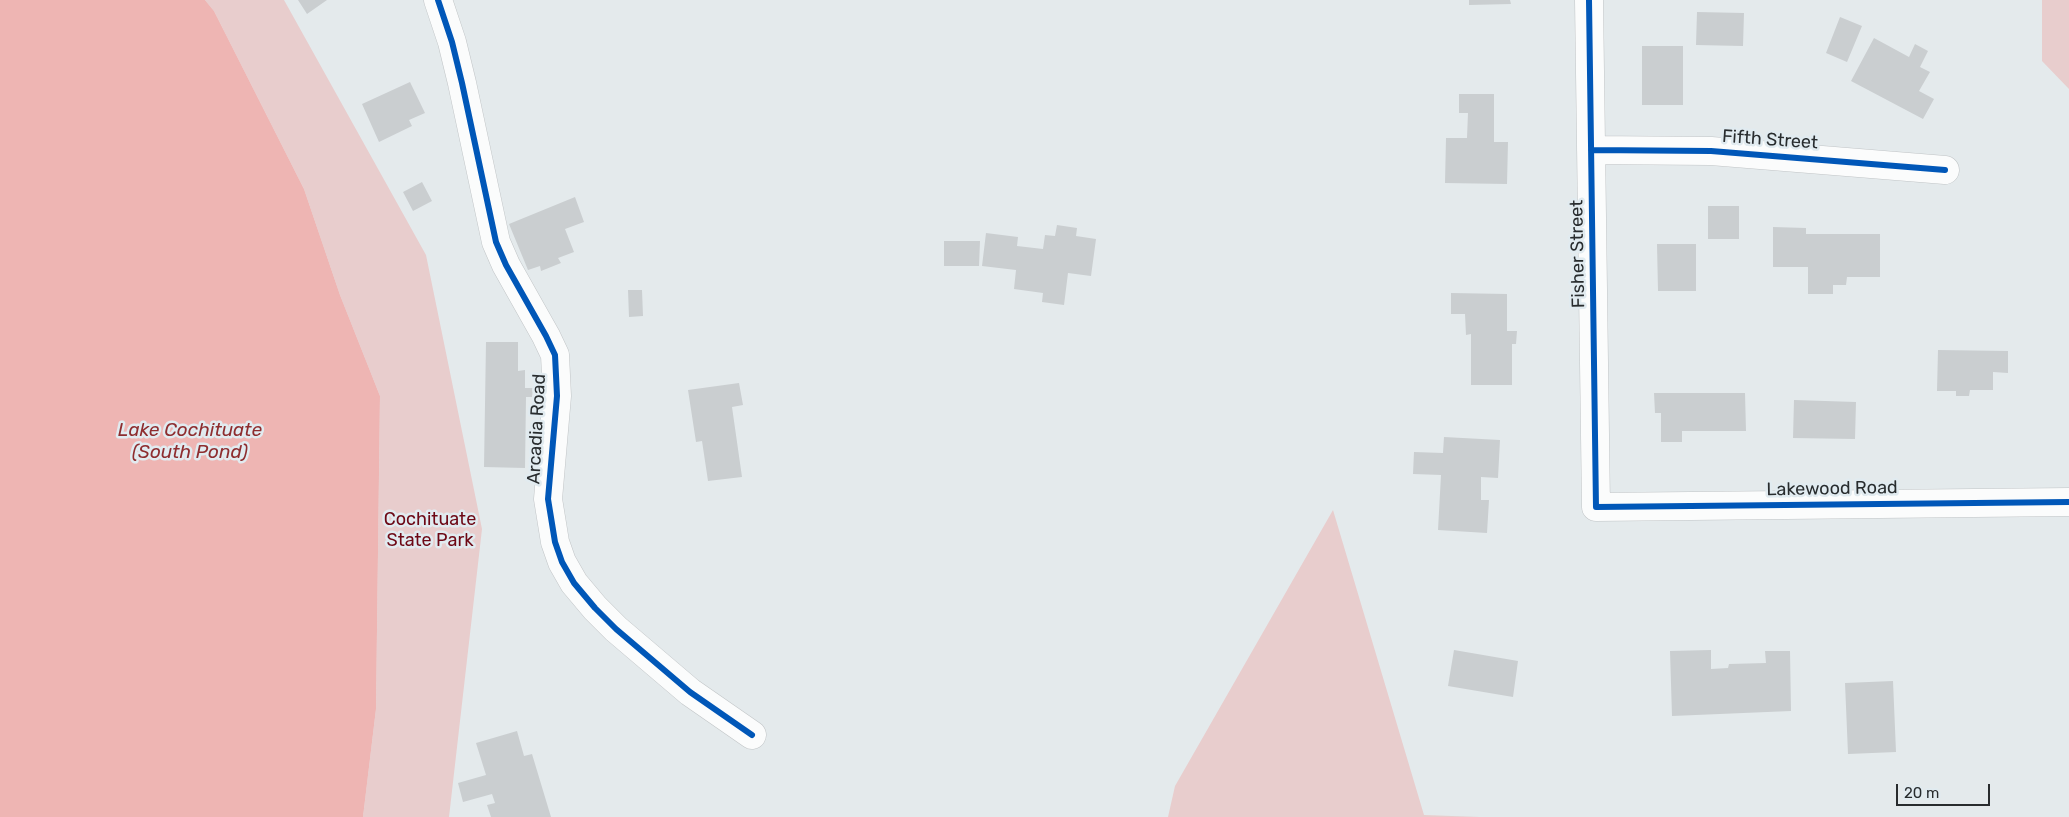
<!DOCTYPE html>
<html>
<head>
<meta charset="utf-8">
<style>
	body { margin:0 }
	#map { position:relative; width:2069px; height:817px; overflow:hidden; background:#e4eaec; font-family:Rubik,sans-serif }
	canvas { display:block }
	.scale { position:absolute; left:1896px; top:784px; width:94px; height:22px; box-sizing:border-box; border:2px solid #282c2e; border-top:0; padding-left:6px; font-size:15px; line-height:18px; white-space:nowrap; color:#282c2e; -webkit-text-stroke:4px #e1ebf0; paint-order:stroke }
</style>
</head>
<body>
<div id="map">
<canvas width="2069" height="817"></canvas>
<div class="scale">20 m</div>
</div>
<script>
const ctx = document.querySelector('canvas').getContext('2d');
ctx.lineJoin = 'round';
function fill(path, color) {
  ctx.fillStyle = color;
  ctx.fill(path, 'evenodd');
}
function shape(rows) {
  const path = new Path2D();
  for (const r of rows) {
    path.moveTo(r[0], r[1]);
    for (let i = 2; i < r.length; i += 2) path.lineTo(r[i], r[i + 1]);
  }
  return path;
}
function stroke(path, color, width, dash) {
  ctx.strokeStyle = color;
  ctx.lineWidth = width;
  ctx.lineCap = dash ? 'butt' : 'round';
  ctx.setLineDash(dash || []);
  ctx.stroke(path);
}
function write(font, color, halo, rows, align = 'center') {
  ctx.font = font + ' Rubik,sans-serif';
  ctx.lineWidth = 5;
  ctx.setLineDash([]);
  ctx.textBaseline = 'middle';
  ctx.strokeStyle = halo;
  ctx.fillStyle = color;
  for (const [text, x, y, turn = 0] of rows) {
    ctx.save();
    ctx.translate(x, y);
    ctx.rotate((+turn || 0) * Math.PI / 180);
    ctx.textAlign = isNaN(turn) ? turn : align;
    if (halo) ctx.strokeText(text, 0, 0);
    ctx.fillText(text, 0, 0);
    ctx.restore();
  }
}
fill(shape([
	[205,0,284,0,426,255,482,529,449,817,363,817,376,709,380,396,340,295,304,189,214,11],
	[2042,0,2069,0,2069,89,2042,61],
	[1333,510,1424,815,1480,817,1168,817,1175,786]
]), '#e8cdcd');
fill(shape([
	[0,0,205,0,214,11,304,189,340,295,380,396,376,709,363,817,0,817]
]), '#eeb5b3');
fill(shape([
	[298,0,327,0,307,14],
	[1469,0,1510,0,1511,4,1469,5],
	[1697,12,1744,13,1743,46,1696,45],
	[1840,17,1862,26,1847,62,1826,53],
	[1874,38,1909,57,1915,44,1928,51,1920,67,1930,72,1919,91,1934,99,1923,119,1851,81],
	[1642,46,1683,46,1683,105,1642,105],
	[410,82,425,113,409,120,412,126,379,142,362,104],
	[1459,94,1494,94,1494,142,1508,142,1507,184,1445,183,1446,138,1467,138,1468,113,1459,113],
	[422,182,432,201,413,211,403,192],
	[575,197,584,222,565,229,574,252,558,258,561,263,541,271,540,266,528,270,509,224],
	[1708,206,1739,206,1739,239,1708,239],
	[1057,225,1077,228,1076,236,1096,239,1091,276,1068,273,1064,305,1042,302,1043,293,1014,289,1016,270,982,266,986,233,1018,237,1017,246,1043,249,1045,235,1055,236],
	[1773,227,1806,228,1806,234,1880,234,1880,277,1847,277,1846,285,1833,285,1833,294,1808,294,1808,267,1773,267],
	[944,241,980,241,979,266,944,266],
	[1657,244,1696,244,1696,291,1658,291],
	[628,290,642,290,643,316,629,317],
	[1451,293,1507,294,1507,331,1517,331,1516,344,1512,344,1512,385,1471,385,1471,334,1466,335,1465,314,1451,314],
	[486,342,518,342,518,371,525,370,525,388,533,388,532,397,526,397,525,468,484,467],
	[1938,350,2008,351,2008,373,1993,372,1993,390,1970,390,1969,396,1956,396,1956,391,1937,391],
	[739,383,743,405,732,407,742,477,708,481,702,441,696,442,688,390],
	[1654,393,1745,393,1746,431,1682,431,1682,442,1661,442,1661,413,1655,413],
	[1794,400,1856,402,1855,439,1793,438],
	[1444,437,1500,440,1498,478,1481,477,1481,500,1489,500,1487,533,1438,530,1441,475,1413,474,1414,452,1443,453],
	[1454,650,1518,661,1513,697,1448,686],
	[1711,650,1711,669,1728,668,1729,664,1766,663,1765,651,1790,651,1791,711,1672,716,1670,651],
	[1893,681,1896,752,1848,754,1845,683],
	[517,731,524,756,532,754,551,817,491,817,487,805,495,803,492,794,463,802,458,783,486,775,476,743]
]), '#caced0');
const minor = shape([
	[438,0,452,42,462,83,496,242,506,265,546,336,555,355,557,396,548,499,555,542,562,562,574,583,595,608,616,629,690,692,752,735],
	[1589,0,1596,507,2069,502],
	[1591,150,1711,151,1945,170]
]);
stroke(minor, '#c0c4c6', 29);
stroke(minor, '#fbfcfc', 28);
stroke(shape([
	[438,0,452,42,462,83,496,242,506,265,546,336,555,355,557,396,548,499,555,542,562,562,574,583,595,608,616,629,690,692,752,735],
	[1589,0,1596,507,2069,502],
	[1591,150,1711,151,1945,170]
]), '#0057b8', 6);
write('18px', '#282c2e', '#e1ebf0', [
	["Fifth Street",1770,140,4],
	["Fisher Street",1578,254,-91],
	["Arcadia Road",537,429,-87],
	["Lakewood Road",1832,489,-1]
]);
write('18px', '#6d0815', '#e1ebf0', [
	["Cochituate",430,520],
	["State Park",430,541]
]);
write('italic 19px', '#8e2d2f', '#e1ebf0', [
	["Lake Cochituate",190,431],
	["(South Pond)",190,453]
]);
</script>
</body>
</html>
